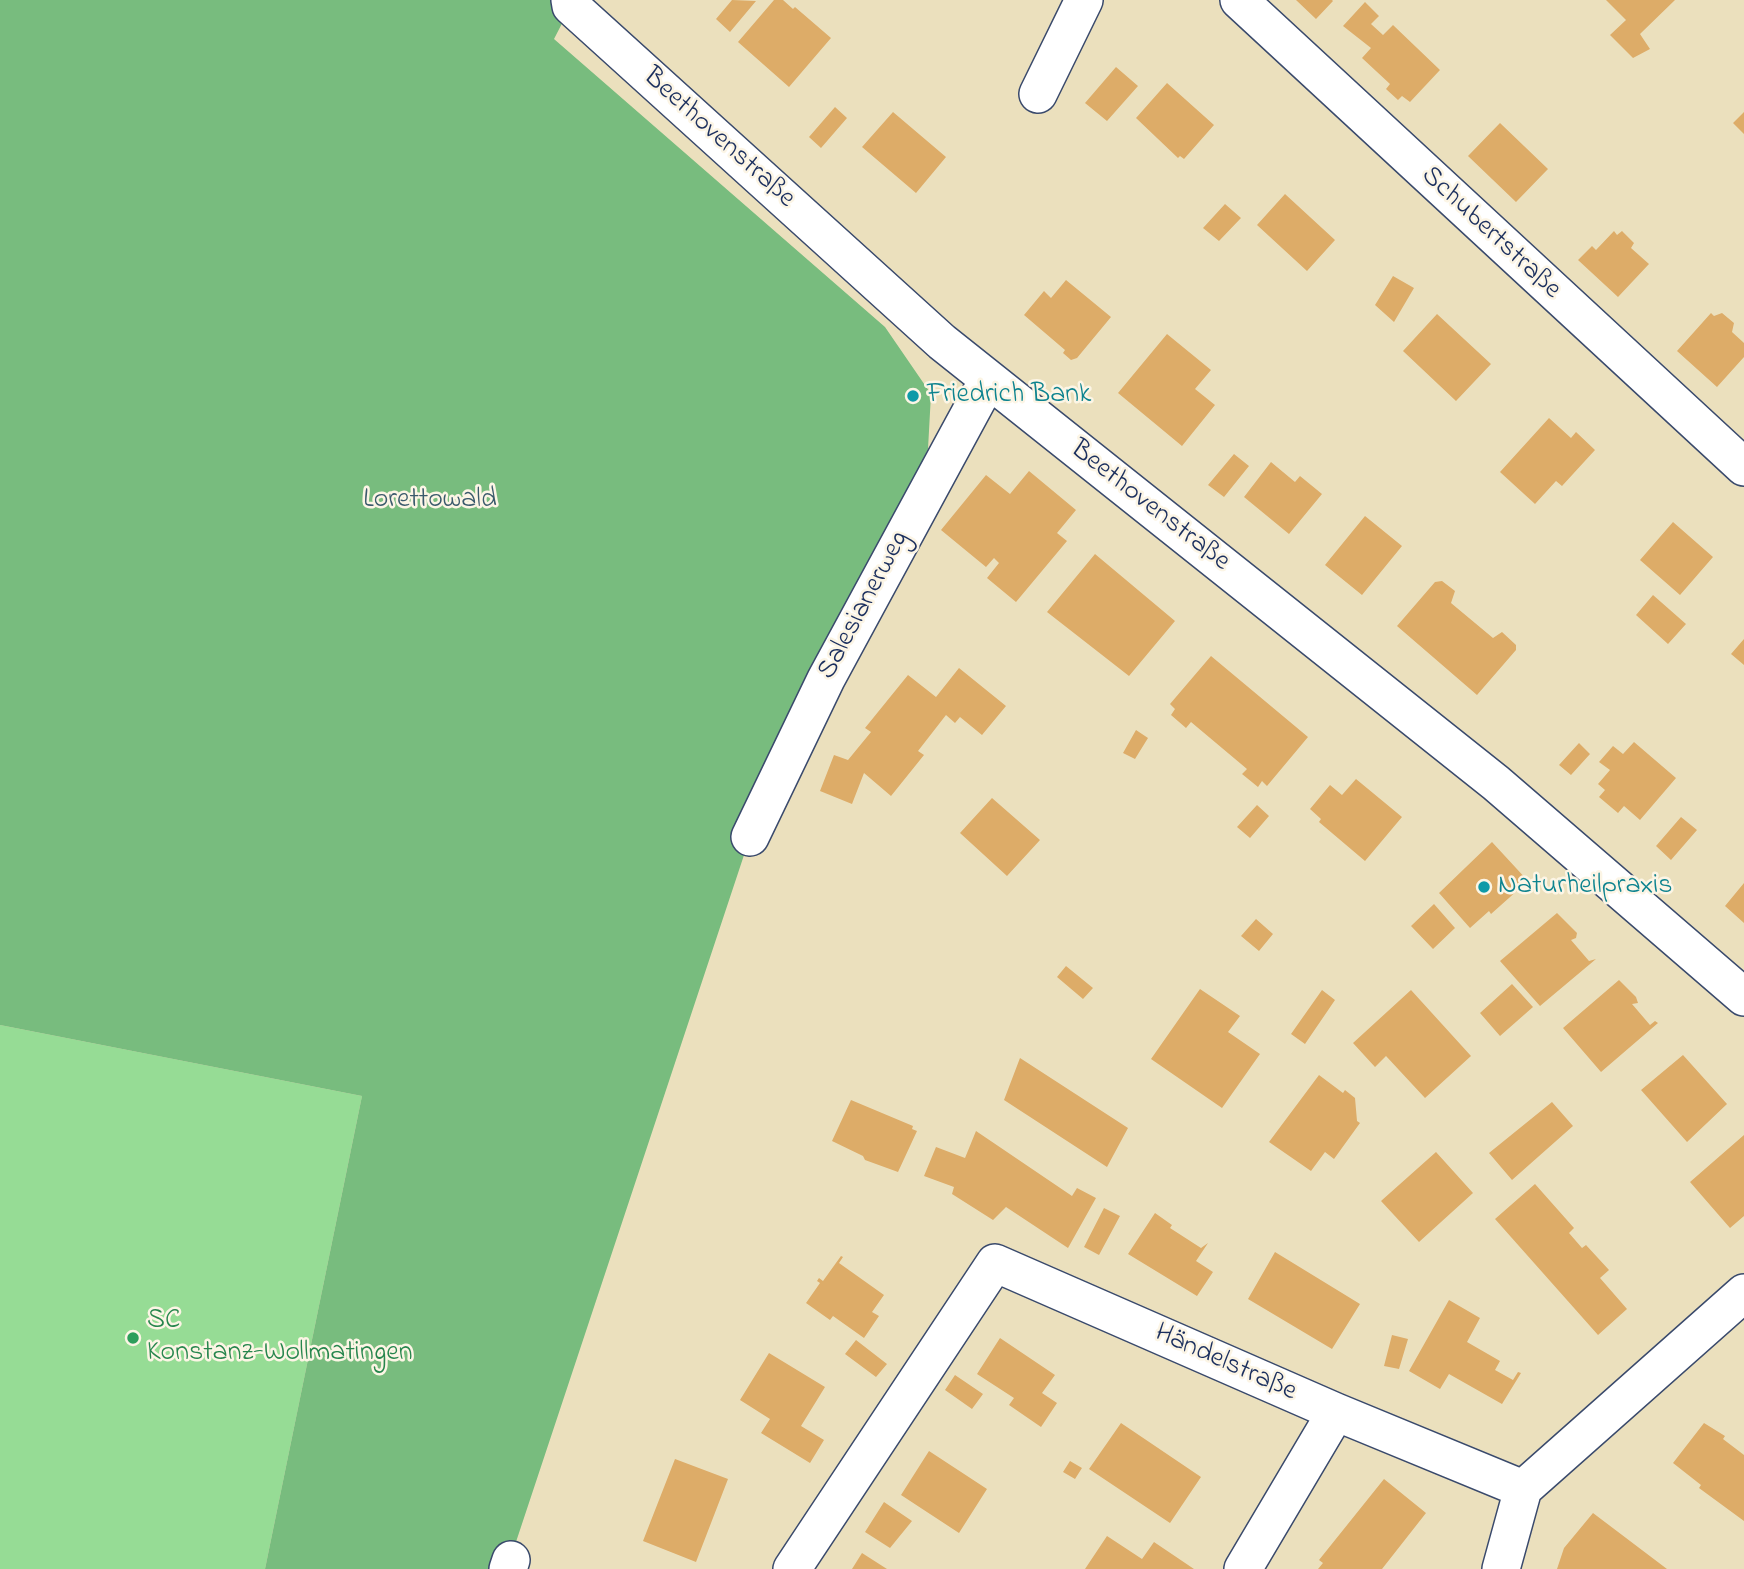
<!DOCTYPE html>
<html>
<head>
<meta charset="utf-8">
<style>
	body { margin:0 }
	canvas { display:block; background:#ebe0bd }
</style>
</head>
<body>
<canvas width="1744" height="1569"></canvas>
<script>
const ctx = document.querySelector('canvas').getContext('2d');
ctx.lineJoin = 'round';
function fill(path, color) {
  ctx.fillStyle = color;
  ctx.fill(path, 'evenodd');
}
function shape(rows) {
  const path = new Path2D();
  for (const r of rows) {
    path.moveTo(r[0], r[1]);
    for (let i = 2; i < r.length; i += 2) path.lineTo(r[i], r[i + 1]);
  }
  return path;
}
function stroke(path, color, width, dash) {
  ctx.strokeStyle = color;
  ctx.lineWidth = width;
  ctx.lineCap = dash ? 'butt' : 'round';
  ctx.setLineDash(dash || []);
  ctx.stroke(path);
}
function write(font, color, halo, rows, align = 'center') {
  ctx.font = font + ' "Indie Flower",sans-serif';
  ctx.lineWidth = 5;
  ctx.setLineDash([]);
  ctx.textBaseline = 'middle';
  ctx.strokeStyle = halo;
  ctx.fillStyle = color;
  for (const [text, x, y, turn = 0] of rows) {
    ctx.save();
    ctx.translate(x, y);
    ctx.rotate((+turn || 0) * Math.PI / 180);
    ctx.textAlign = isNaN(turn) ? turn : align;
    if (halo) ctx.strokeText(text, 0, 0);
    ctx.fillText(text, 0, 0);
    ctx.restore();
  }
}
fill(shape([
	[0,1025,362,1096,265,1569,0,1569]
]), '#96dc95');
fill(shape([
	[0,0,570,0,571,6,554,39,885,327,931,394,928,449,750,837,507,1569,265,1569,362,1096,0,1025]
]), '#78bc7e');
fill(shape([
	[732,0,756,1,730,32,716,19],
	[774,0,783,0,793,9,795,7,831,38,789,87,738,42],
	[1296,0,1332,0,1333,1,1316,19],
	[1606,0,1675,0,1640,34,1650,49,1633,58,1610,35,1626,20],
	[1365,2,1379,16,1371,24,1383,35,1393,25,1440,70,1410,102,1402,96,1398,100,1386,89,1390,84,1362,58,1371,48,1343,26],
	[1116,67,1138,86,1107,121,1085,103],
	[1167,83,1214,125,1184,159,1180,156,1178,158,1136,118],
	[835,107,847,118,821,148,809,137],
	[893,112,946,157,916,193,862,147],
	[1744,112,1744,134,1733,123],
	[1500,123,1548,169,1516,202,1468,156],
	[1285,194,1335,240,1307,271,1257,225],
	[1225,204,1241,218,1219,241,1203,228],
	[1614,231,1617,235,1622,231,1634,243,1631,248,1649,264,1618,297,1578,260,1592,246,1596,250],
	[1393,276,1414,288,1394,322,1375,305],
	[1066,280,1111,317,1077,358,1071,360,1063,353,1065,350,1024,315,1044,291,1051,298],
	[1711,313,1714,316,1722,313,1734,323,1732,332,1744,343,1744,357,1717,387,1677,351],
	[1437,314,1491,364,1456,401,1403,351],
	[1167,334,1211,370,1195,389,1215,405,1182,446,1118,393],
	[1549,418,1571,438,1576,432,1595,450,1562,486,1556,481,1535,504,1500,472],
	[1234,454,1249,466,1224,497,1208,485],
	[1271,462,1295,482,1300,476,1322,494,1289,534,1244,497],
	[1029,471,1076,510,1057,533,1067,541,1016,602,987,578,999,563,994,558,986,567,941,530,986,475,1010,494],
	[1365,516,1402,546,1362,595,1325,565],
	[1673,522,1713,557,1680,595,1640,560],
	[1095,554,1175,621,1129,676,1047,612],
	[1442,581,1455,591,1451,603,1493,638,1502,632,1516,645,1516,650,1477,695,1397,626,1435,582],
	[1653,595,1686,624,1668,644,1636,615],
	[1744,639,1744,665,1731,654],
	[1211,656,1308,737,1267,786,1262,781,1258,787,1242,774,1247,769,1191,722,1186,728,1171,715,1175,709,1170,704],
	[959,668,1006,706,982,735,960,717,955,723,946,715,918,751,924,755,891,796,864,773,852,804,820,791,834,755,848,760,871,732,865,728,908,675,936,697],
	[1136,730,1148,738,1135,759,1123,753],
	[1634,742,1676,778,1640,820,1624,806,1618,813,1599,797,1605,790,1598,784,1610,770,1599,762,1613,746,1623,754],
	[1579,743,1590,754,1571,775,1559,765],
	[1356,779,1402,817,1365,861,1319,822,1321,819,1310,809,1330,785,1342,795],
	[992,798,1040,840,1007,876,960,833],
	[1257,805,1269,816,1250,838,1237,827],
	[1681,817,1697,830,1671,860,1656,846],
	[1492,842,1528,881,1491,914,1489,911,1470,928,1439,893],
	[1744,883,1744,923,1725,906],
	[1434,904,1455,928,1433,949,1411,926],
	[1557,913,1577,933,1576,938,1571,940,1589,961,1596,959,1540,1006,1500,961],
	[1256,919,1273,934,1259,951,1241,936],
	[1066,966,1093,988,1083,999,1057,977],
	[1619,980,1636,997,1638,1003,1632,1004,1650,1025,1655,1021,1658,1023,1601,1072,1563,1028],
	[1512,984,1533,1007,1500,1036,1480,1013],
	[1200,989,1240,1016,1228,1032,1260,1054,1222,1108,1151,1059],
	[1322,990,1335,1000,1305,1044,1291,1034],
	[1411,990,1471,1056,1425,1098,1386,1056,1375,1067,1353,1043],
	[1683,1055,1727,1104,1687,1142,1641,1090],
	[1020,1058,1128,1128,1107,1167,1004,1100],
	[1319,1075,1343,1093,1345,1090,1355,1098,1357,1121,1360,1123,1334,1159,1325,1152,1311,1171,1269,1142],
	[851,1100,913,1126,912,1129,917,1131,898,1172,865,1160,863,1156,832,1141],
	[1552,1102,1573,1126,1512,1180,1489,1153],
	[976,1131,1072,1196,1077,1188,1096,1198,1068,1248,1006,1207,993,1220,952,1194,954,1187,924,1176,936,1147,965,1158],
	[1744,1135,1744,1216,1730,1228,1690,1182],
	[1436,1152,1473,1193,1419,1242,1381,1201],
	[1535,1184,1574,1228,1569,1233,1582,1248,1586,1245,1609,1270,1600,1278,1627,1309,1598,1335,1495,1219],
	[1104,1208,1120,1216,1099,1255,1084,1247],
	[1155,1213,1172,1225,1170,1228,1201,1248,1208,1243,1196,1261,1213,1272,1197,1296,1128,1254],
	[1275,1252,1360,1304,1332,1349,1248,1299],
	[841,1256,843,1257,839,1263,884,1295,872,1312,879,1316,864,1338,833,1316,830,1320,806,1303,820,1283,817,1281,819,1278,823,1281],
	[1449,1300,1480,1318,1467,1342,1500,1361,1495,1370,1513,1380,1518,1372,1521,1373,1502,1404,1449,1374,1440,1389,1409,1371],
	[1392,1335,1408,1339,1399,1369,1384,1366],
	[1000,1338,1055,1375,1042,1393,1057,1403,1041,1427,1009,1405,1014,1398,977,1374],
	[856,1340,887,1364,876,1377,845,1354],
	[769,1353,825,1387,801,1426,824,1440,810,1463,761,1433,770,1419,740,1400],
	[955,1375,983,1394,972,1409,945,1390],
	[1121,1423,1201,1477,1170,1523,1089,1469],
	[1704,1423,1725,1436,1723,1439,1744,1455,1744,1521,1699,1488,1701,1485,1673,1463],
	[929,1451,987,1489,959,1533,901,1495],
	[675,1459,728,1479,696,1562,643,1541],
	[1070,1461,1082,1468,1075,1479,1063,1472],
	[1384,1479,1426,1513,1382,1569,1318,1569,1323,1563,1319,1560],
	[884,1502,912,1521,890,1548,865,1532],
	[1593,1513,1667,1569,1557,1569,1564,1548],
	[1107,1536,1142,1559,1154,1542,1194,1569,1085,1569],
	[862,1553,887,1569,852,1569]
]), '#ddac68');
const street = shape([
	[570,0,571,6,942,342,1496,783,1744,997],
	[1239,0,1744,467],
	[1038,94,1084,0],
	[750,837,826,679,988,380],
	[1523,1489,1744,1293],
	[508,1569,511,1560],
	[792,1569,995,1263,1336,1412,1523,1489],
	[1243,1569,1336,1412],
	[1501,1569,1523,1489]
]);
stroke(street, '#3a4a6c', 40);
stroke(street, '#fff', 37);
for (const [x, y, r, color] of [
	[913,396,7,"#0f9aa8"],
	[1484,887,7,"#0f9aa8"],
	[133,1338,7,"#2e9e5b"]
]) {
  const dot = new Path2D();
  dot.arc(x, y, r, 0, 2 * Math.PI);
  ctx.fillStyle = color;
  ctx.fill(dot);
  stroke(dot, '#fcf5e5', 2.5);
}
write('28px', '#1b2f5e', '#fcf5e5', [
	["Beethovenstraße",718,139,42],
	["Schubertstraße",1490,234,43],
	["Beethovenstraße",1149,507,38],
	["Salesianerweg",865,606,-62],
	["Händelstraße",1225,1364,24]
]);
write('28px', '#0d838f', '#fcf5e5', [
	["Friedrich Bank",927,396],
	["Naturheilpraxis",1498,887]
], 'left');
write('28px', '#3a5a6c', '#fcf5e5', [
	["Lorettowald",430,501]
]);
write('28px', '#27864d', '#fcf5e5', [
	["SC",147,1322],
	["Konstanz-Wollmatingen",147,1354]
], 'left');
</script>
</body>
</html>
